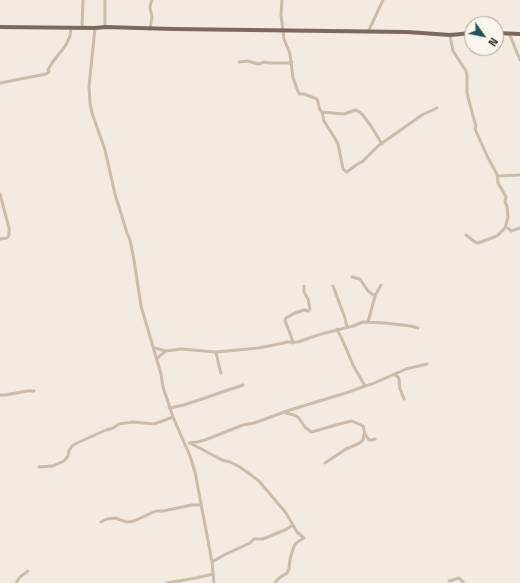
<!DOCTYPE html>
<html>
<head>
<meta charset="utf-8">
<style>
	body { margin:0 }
	#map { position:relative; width:520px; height:583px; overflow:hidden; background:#f3ebdf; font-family:"Titillium Web",sans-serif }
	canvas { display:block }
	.north { position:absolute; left:464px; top:16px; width:40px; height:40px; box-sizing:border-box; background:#faf5ec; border:1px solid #ada69e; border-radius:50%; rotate:123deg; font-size:11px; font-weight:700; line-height:16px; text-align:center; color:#39302a }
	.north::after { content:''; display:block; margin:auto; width:14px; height:18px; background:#1f525b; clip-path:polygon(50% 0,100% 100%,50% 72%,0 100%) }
</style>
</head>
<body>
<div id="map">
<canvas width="520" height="583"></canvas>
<div class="north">N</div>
</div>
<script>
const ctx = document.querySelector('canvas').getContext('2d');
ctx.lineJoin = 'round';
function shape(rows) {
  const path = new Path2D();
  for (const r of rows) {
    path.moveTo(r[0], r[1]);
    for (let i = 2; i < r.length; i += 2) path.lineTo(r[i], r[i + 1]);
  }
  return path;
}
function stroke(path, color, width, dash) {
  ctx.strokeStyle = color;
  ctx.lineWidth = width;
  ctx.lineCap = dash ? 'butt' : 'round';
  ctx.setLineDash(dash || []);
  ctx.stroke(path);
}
stroke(shape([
	[105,0,105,27],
	[282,0,281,15,284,39,290,54,293,78,299,94,304,94,317,99,320,110,322,112,344,114,356,110,358,111,362,114,371,126,382,144],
	[82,28,83,0],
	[95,28,89,86,90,103,92,113,105,150,115,194,127,233,130,240,134,260,141,306,161,374,163,387,173,417,190,456,195,472,212,562,214,583],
	[150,29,152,17,150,8,151,2,152,0],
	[368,32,383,0],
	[509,33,520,60],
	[450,35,453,51,466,71,467,75,467,93,473,116,476,126,475,129,488,158,497,174,498,183,506,197,505,202,507,206,508,217,505,228],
	[239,62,248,61,258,64,265,62,269,63,288,63,292,62],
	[0,83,46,74,49,72,48,70,52,63,66,45,70,36,71,28],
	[322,112,324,121,336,140,338,144,343,169,347,172,356,165,363,161,378,146,422,115,437,108],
	[498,176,520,175],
	[0,194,9,228,9,235,7,238,0,239],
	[466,235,475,242,478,243,497,236,505,228,508,228,511,231,520,228],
	[352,277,360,279,368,291,375,296],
	[333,286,345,318,347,327],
	[368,322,375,296,381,285],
	[337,329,342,339,354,367,365,386],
	[293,343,291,336,285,321,286,318,295,313,304,310,308,311,310,309,308,299,304,292,304,286],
	[154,348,166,351,181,349,216,352,259,348,288,342,298,342,321,334,353,326,363,322,385,323,411,326,418,328],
	[216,352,219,366,221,373],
	[157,358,166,351],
	[395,375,398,377,399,379,400,389,404,399],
	[0,395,6,395,27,391,34,391],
	[169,408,184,405,243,385],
	[286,413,294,415,298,417,305,427,311,432,315,431,343,423,352,421,363,426,365,434,369,440,372,440,375,439],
	[189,443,197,442,205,440,243,425,254,423,290,410,349,392,365,386,372,384,406,369,427,364],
	[190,443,222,460,230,462,240,467,259,481,286,513,297,532,304,538,296,543,294,546,290,559,289,569,287,573,279,578,275,583],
	[325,463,346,449,360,443,363,440,364,434],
	[39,467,53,466,64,461,68,456,69,451,72,446,79,442,106,430,113,428,119,424,133,422,154,424,173,417],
	[101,522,107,519,115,518,127,522,134,521,156,511,163,511,192,505,201,505],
	[212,562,226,554,250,543,254,539,263,539,287,529,293,525],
	[449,581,459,578,464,583],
	[16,583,20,577,28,571],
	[167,583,196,578,213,574]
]), '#ccbcaa', 3);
stroke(shape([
	[0,27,95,28,105,27,173,29,407,32,450,35,472,33],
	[496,33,520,34]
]), '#7b695b', 4);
</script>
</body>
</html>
